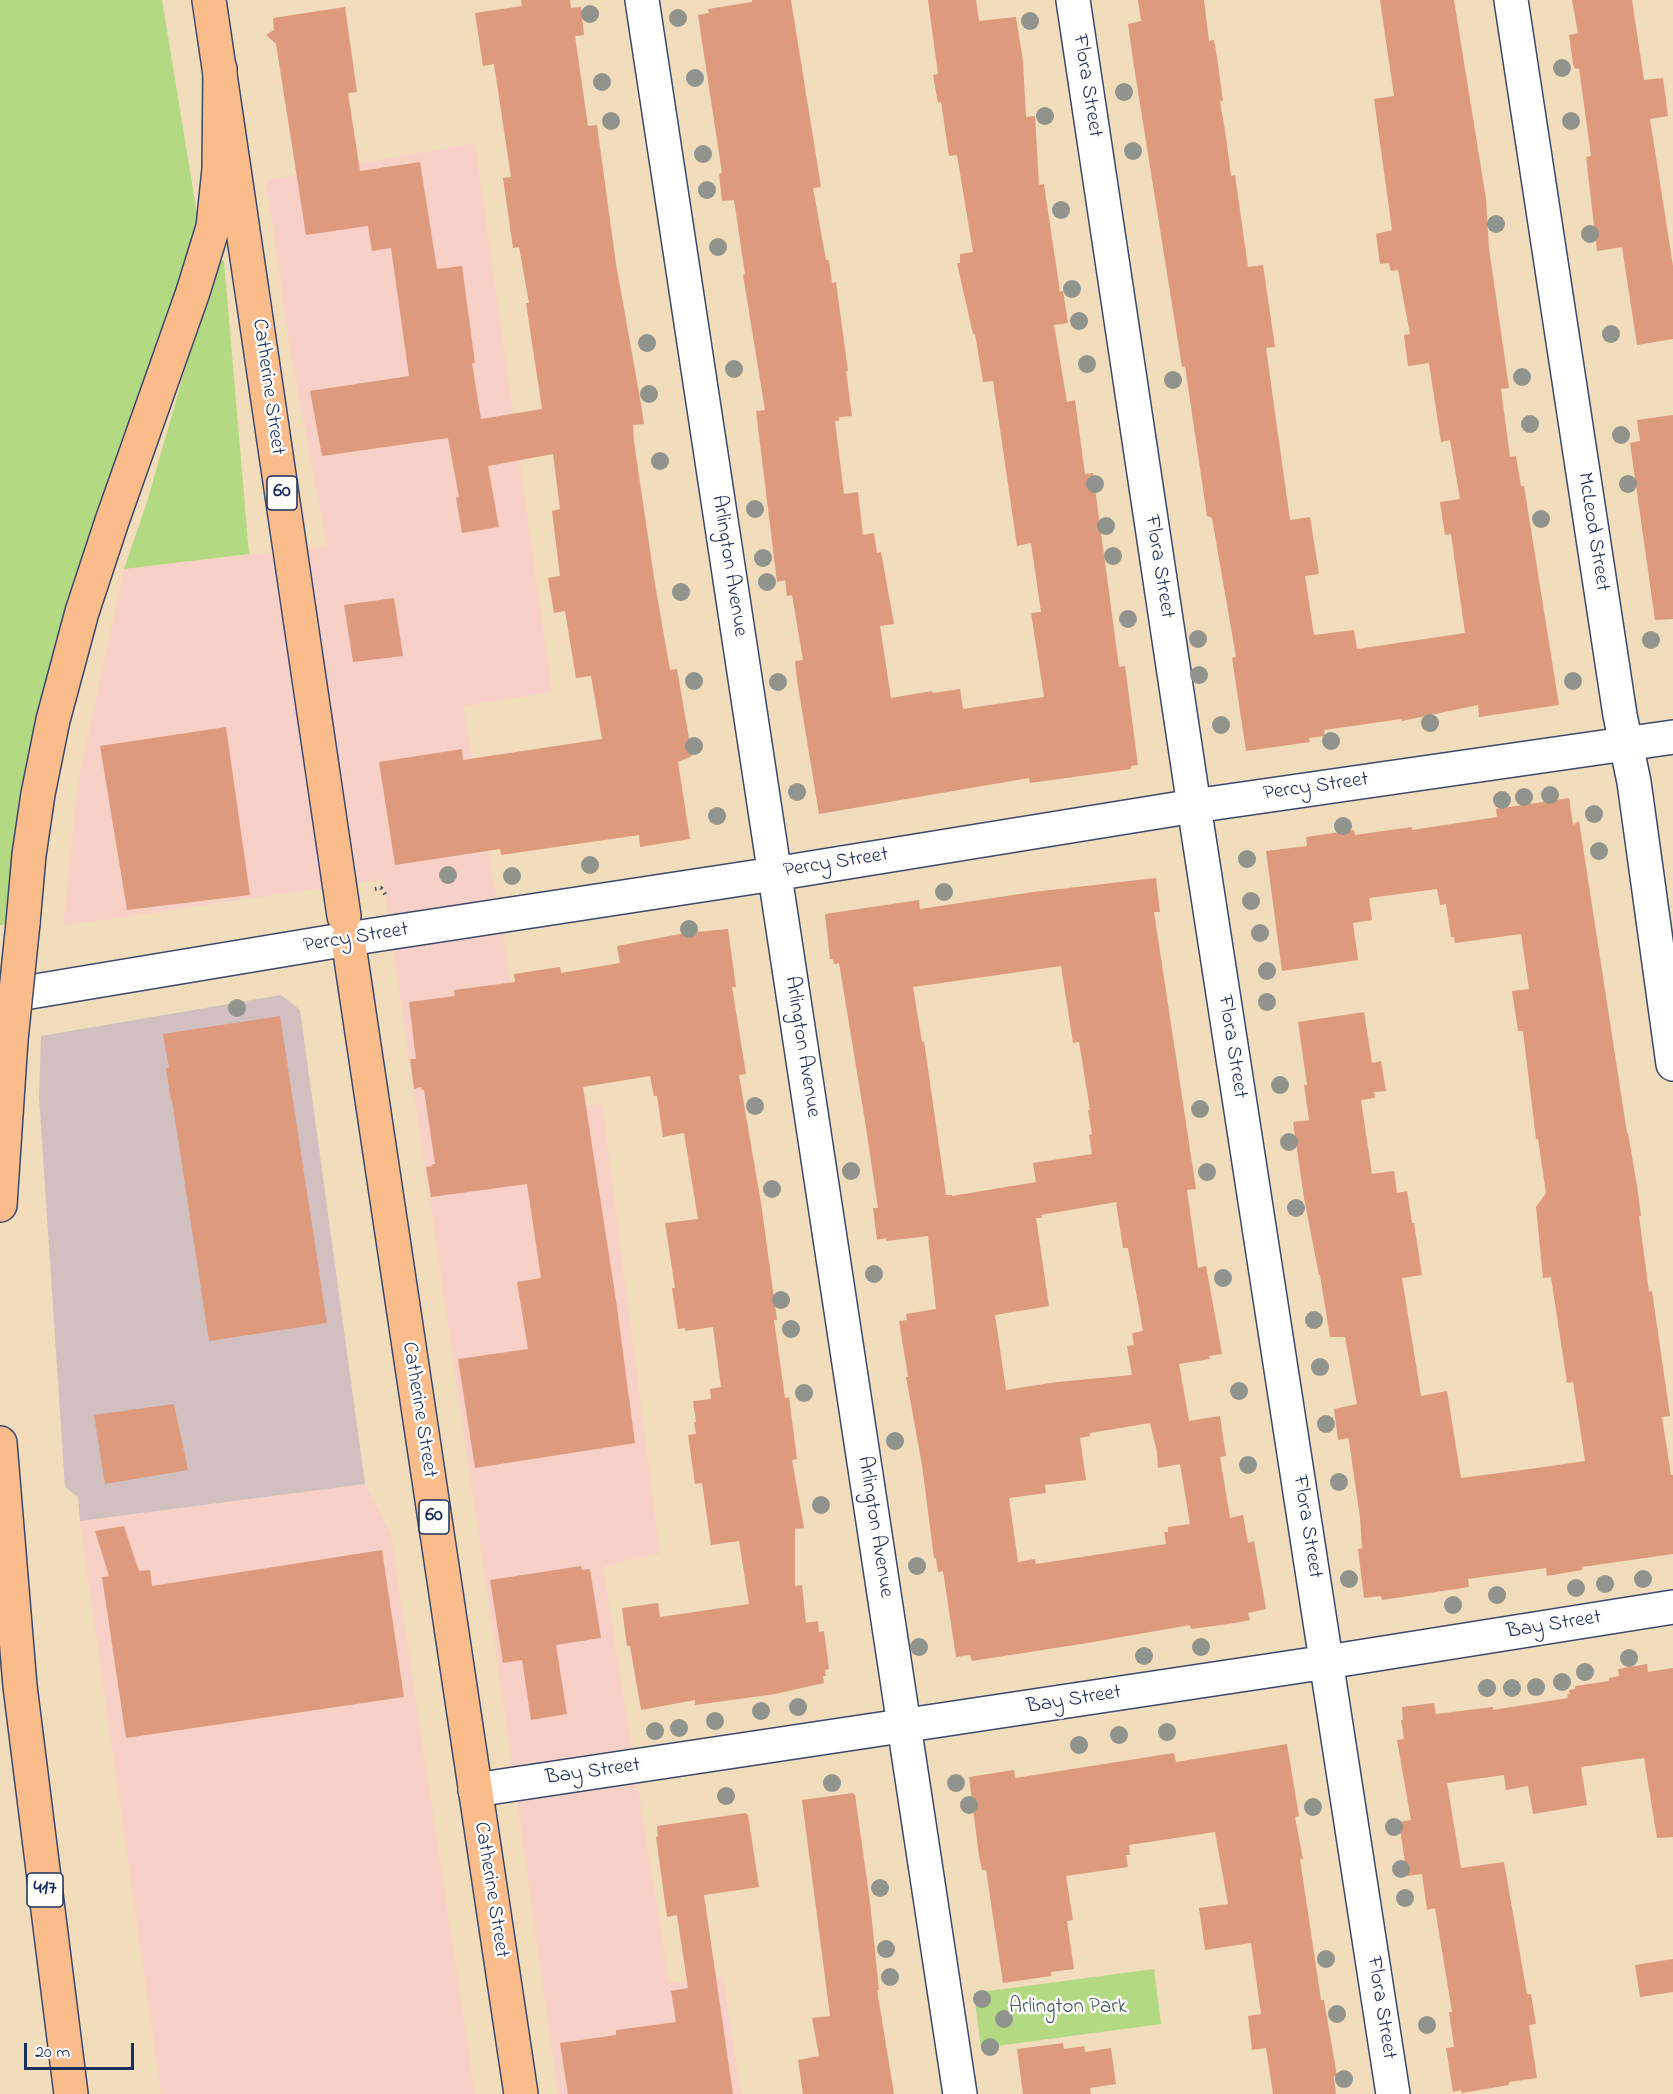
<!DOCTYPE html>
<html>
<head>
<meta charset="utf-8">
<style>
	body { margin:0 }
	#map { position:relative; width:1673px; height:2094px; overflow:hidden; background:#f1dcbb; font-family:"Indie Flower",sans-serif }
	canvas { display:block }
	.scale { position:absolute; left:24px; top:2043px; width:110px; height:27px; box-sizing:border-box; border:3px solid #1b2f5e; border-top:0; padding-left:8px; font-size:18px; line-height:21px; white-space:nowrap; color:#1b2f5e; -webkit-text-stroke:4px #fdfcf7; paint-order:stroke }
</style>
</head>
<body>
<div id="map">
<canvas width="1673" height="2094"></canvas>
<div class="scale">20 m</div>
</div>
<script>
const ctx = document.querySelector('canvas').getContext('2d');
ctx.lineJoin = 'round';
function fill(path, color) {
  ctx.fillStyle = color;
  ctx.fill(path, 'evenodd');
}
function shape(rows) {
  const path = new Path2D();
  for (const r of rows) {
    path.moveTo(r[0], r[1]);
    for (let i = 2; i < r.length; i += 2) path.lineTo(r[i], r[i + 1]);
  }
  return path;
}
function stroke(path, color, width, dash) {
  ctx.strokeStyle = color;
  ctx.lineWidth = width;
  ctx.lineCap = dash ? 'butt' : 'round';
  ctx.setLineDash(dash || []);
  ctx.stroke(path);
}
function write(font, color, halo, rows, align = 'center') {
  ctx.font = font + ' "Indie Flower",sans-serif';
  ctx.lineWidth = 5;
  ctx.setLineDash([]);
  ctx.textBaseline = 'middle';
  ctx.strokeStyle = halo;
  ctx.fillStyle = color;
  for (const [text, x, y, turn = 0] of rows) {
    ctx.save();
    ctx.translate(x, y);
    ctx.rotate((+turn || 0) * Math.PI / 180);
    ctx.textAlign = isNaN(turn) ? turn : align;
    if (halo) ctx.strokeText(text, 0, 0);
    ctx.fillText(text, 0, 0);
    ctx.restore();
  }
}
fill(shape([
	[475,143,552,692,463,706,505,948,529,1112,602,1104,660,1553,603,1567,669,1983,723,1976,741,2094,558,2094,509,1742,383,879,63,926,78,783,124,569,327,546,290,349,266,180],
	[365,1484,391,1535,475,2094,161,2094,80,1521]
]), '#f7d1c7');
fill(shape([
	[281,995,300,1010,365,1484,80,1521,78,1497,65,1487,39,1096,41,1036]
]), '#d2bfc0');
fill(shape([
	[0,0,162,0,201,238,11,924,0,925],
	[217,257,224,261,249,554,124,569,147,502],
	[1154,1969,1161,2024,981,2048,974,1993]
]), '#b3d983');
fill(shape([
	[521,0,570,0,571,8,581,7,584,35,575,36,588,126,597,125,616,264,641,404,644,424,633,425,634,442,655,584,670,670,677,669,692,756,678,762,690,839,640,847,639,835,501,855,500,849,395,865,379,762,462,749,463,760,602,739,591,676,576,678,565,611,554,613,548,578,560,576,552,511,560,509,553,454,488,466,499,527,462,533,456,498,459,497,448,438,322,456,310,391,409,376,391,248,372,251,368,226,306,235,276,44,266,35,274,30,273,18,345,7,357,92,348,93,360,171,420,162,437,269,462,266,475,363,472,363,481,419,542,409,526,303,529,303,519,247,513,248,503,178,511,177,494,64,483,66,475,13,522,6],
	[752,0,791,0,821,187,813,188,826,260,829,260,832,283,836,282,848,371,846,371,852,416,839,417,839,421,835,421,844,494,858,492,863,535,874,533,877,553,881,552,894,624,880,626,891,698,932,691,933,693,960,689,963,709,1044,697,1031,613,1041,612,1031,543,1017,546,993,381,983,382,975,334,973,334,957,263,960,263,960,254,973,252,957,155,949,156,941,102,938,103,933,75,938,74,928,0,976,0,979,21,1016,17,1023,61,1026,117,1035,116,1039,185,1044,184,1060,292,1063,291,1068,323,1054,325,1067,402,1075,400,1085,474,1093,473,1119,667,1125,666,1138,765,1131,766,1131,769,1030,783,1029,778,819,814,797,680,795,661,803,660,792,595,787,596,785,580,777,582,756,411,765,410,743,275,745,274,734,200,722,201,719,174,722,173,698,15,709,13,708,9,752,2],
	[1138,0,1204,0,1209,41,1214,40,1217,57,1223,101,1220,101,1226,137,1231,176,1235,175,1248,267,1263,265,1275,347,1266,348,1290,520,1310,517,1319,574,1305,576,1314,635,1354,630,1357,649,1465,633,1451,534,1445,535,1440,502,1460,499,1450,440,1441,442,1429,363,1408,366,1404,335,1410,334,1398,270,1391,271,1389,263,1380,264,1376,234,1392,230,1374,99,1394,96,1380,0,1454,0,1486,199,1489,248,1509,388,1501,389,1510,457,1516,456,1521,486,1524,486,1559,705,1479,717,1478,705,1402,721,1401,719,1324,730,1325,736,1309,738,1310,742,1246,751,1232,658,1236,657,1212,518,1207,516,1185,366,1182,367,1133,60,1128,24,1141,21],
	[1572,0,1632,0,1644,80,1663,78,1668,116,1650,119,1673,266,1673,339,1637,345,1622,247,1597,251,1586,157,1591,156,1579,68,1575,69,1573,64,1569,35,1578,33],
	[1673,415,1673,619,1655,620,1630,443,1640,441,1637,420],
	[394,598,403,656,353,662,344,605],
	[226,727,250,895,127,910,100,746],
	[1569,798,1573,825,1579,821,1627,1133,1628,1133,1637,1186,1641,1216,1639,1216,1649,1292,1652,1291,1670,1416,1662,1417,1671,1475,1673,1475,1673,1554,1582,1567,1582,1570,1547,1576,1546,1568,1468,1579,1469,1587,1382,1600,1381,1596,1364,1598,1358,1549,1362,1548,1360,1518,1349,1441,1348,1438,1338,1440,1334,1409,1357,1404,1345,1337,1330,1337,1320,1275,1319,1275,1304,1198,1293,1122,1309,1120,1304,1085,1307,1085,1298,1022,1364,1012,1372,1063,1381,1061,1386,1091,1374,1092,1375,1098,1361,1100,1372,1174,1394,1171,1397,1193,1407,1191,1412,1223,1414,1223,1422,1275,1402,1278,1421,1396,1447,1391,1461,1478,1537,1468,1585,1461,1573,1382,1567,1383,1551,1277,1543,1278,1536,1207,1546,1193,1538,1139,1536,1139,1523,1031,1518,1031,1512,991,1529,989,1521,934,1455,943,1454,937,1451,937,1446,904,1440,905,1437,889,1369,898,1372,920,1353,923,1358,960,1282,971,1266,851,1307,846,1306,837,1354,830,1355,835,1412,827,1412,830,1497,817,1496,809],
	[1156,878,1160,912,1154,912,1196,1189,1187,1190,1198,1268,1206,1266,1222,1354,1209,1356,1210,1359,1179,1364,1189,1421,1220,1416,1226,1456,1220,1457,1230,1518,1243,1515,1248,1543,1254,1541,1266,1609,1248,1613,1250,1620,1235,1623,1191,1629,1190,1625,1087,1643,972,1661,970,1655,956,1657,943,1571,938,1572,936,1558,934,1558,922,1465,906,1377,908,1377,899,1321,907,1320,906,1314,936,1309,928,1236,887,1241,886,1238,877,1240,873,1208,878,1208,865,1121,839,963,834,964,833,959,830,959,825,914,919,900,920,909,1033,892],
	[1061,966,1073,1043,1079,1042,1090,1110,1088,1110,1092,1134,1089,1135,1092,1154,1033,1163,1036,1182,952,1196,952,1195,946,1195,924,1041,922,1042,913,987],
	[1116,1202,1123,1248,1128,1248,1143,1331,1132,1333,1134,1345,1127,1346,1132,1375,1057,1382,1006,1390,995,1315,1049,1306,1036,1218,1042,1218,1041,1215],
	[1150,1423,1157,1452,1158,1468,1180,1464,1190,1524,1168,1527,1168,1532,1164,1532,1166,1544,1036,1564,1035,1559,1018,1562,1009,1498,1046,1493,1045,1485,1086,1480,1080,1438,1090,1436,1090,1433],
	[728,929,736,987,732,987,746,1074,739,1075,761,1203,777,1320,774,1320,785,1398,789,1397,797,1459,792,1460,804,1528,795,1529,795,1586,802,1585,806,1623,818,1621,819,1632,824,1631,829,1669,825,1670,826,1676,823,1676,824,1683,775,1694,695,1705,695,1700,641,1710,630,1646,627,1646,622,1608,658,1603,660,1617,749,1604,739,1541,711,1545,702,1483,695,1484,688,1435,696,1434,694,1422,696,1422,693,1401,711,1399,710,1389,721,1387,713,1327,685,1331,685,1328,678,1329,672,1288,675,1288,665,1223,698,1219,684,1133,663,1137,657,1096,654,1096,650,1076,583,1087,617,1307,635,1443,475,1468,458,1359,528,1349,517,1282,541,1278,527,1184,431,1197,426,1167,433,1166,432,1164,435,1164,424,1090,422,1090,421,1087,414,1089,410,1059,416,1059,409,1002,455,996,454,990,515,982,514,974,560,967,561,973,620,963,617,946,685,933],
	[280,1016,327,1323,209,1341,172,1100,171,1101,166,1068,169,1068,163,1034],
	[174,1404,188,1470,105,1484,94,1415],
	[124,1526,139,1571,150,1570,152,1586,382,1550,404,1697,126,1738,102,1577,109,1576,95,1531],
	[581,1566,582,1570,590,1569,601,1638,556,1645,567,1714,531,1720,522,1660,503,1663,490,1580],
	[1647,1664,1648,1672,1673,1668,1673,1837,1657,1838,1644,1758,1581,1767,1587,1805,1533,1814,1528,1786,1506,1790,1504,1775,1447,1783,1461,1868,1504,1862,1527,1994,1531,1994,1536,2024,1529,2025,1537,2078,1509,2082,1509,2085,1462,2093,1461,2090,1453,2092,1446,2048,1454,2047,1449,2012,1452,2012,1435,1908,1427,1910,1422,1874,1407,1876,1399,1822,1411,1820,1397,1740,1404,1739,1401,1720,1403,1720,1402,1707,1434,1703,1436,1714,1493,1707,1493,1710,1568,1698,1567,1694,1570,1694,1569,1690,1575,1689,1575,1686,1609,1681,1609,1678,1619,1676,1618,1669],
	[1287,1744,1299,1816,1295,1817,1303,1859,1300,1859,1321,2000,1324,2000,1337,2076,1334,2077,1336,2094,1273,2094,1266,2048,1252,2050,1248,2016,1261,2014,1251,1943,1205,1950,1199,1908,1228,1904,1215,1832,1129,1845,1130,1855,1126,1855,1128,1867,1066,1876,1073,1920,1067,1921,1074,1969,1051,1972,1051,1976,1003,1983,986,1870,982,1870,979,1856,969,1777,1014,1770,1015,1778,1174,1753,1176,1762],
	[853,1793,855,1795,870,1902,879,1990,877,1990,894,2094,803,2094,798,2060,819,2056,812,2018,830,2016,802,1800],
	[746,1813,748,1815,759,1887,704,1895,733,2094,568,2094,560,2043,616,2035,616,2030,676,2022,671,1991,688,1988,677,1915,667,1917,656,1837,658,1836,657,1826],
	[1673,1959,1673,1992,1640,1997,1635,1965],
	[1063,2043,1064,2049,1084,2046,1085,2052,1111,2048,1116,2084,1090,2088,1091,2094,1023,2094,1017,2049]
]), '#de9a7d');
const minor = shape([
	[642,0,960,2094],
	[1073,0,1194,806,1393,2094],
	[1511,0,1620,715,1634,782,1673,1064],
	[0,997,348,939,774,874,1194,806,1673,737],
	[475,1790,1327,1662,1673,1607]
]);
const primary = shape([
	[209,0,344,916],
	[348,939,521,2094]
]);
const motorway = shape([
	[23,923,29,855,38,794,53,720,82,612,112,521,193,292,213,227,219,169,220,69],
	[0,1205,11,1040],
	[0,1443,20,1686,71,2094]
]);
stroke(minor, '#3b496c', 36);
stroke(primary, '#3b496c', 36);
stroke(motorway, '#3b496c', 36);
stroke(shape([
	[375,889,381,888,387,897]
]), '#3b496c', 4, [1.5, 4.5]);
stroke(minor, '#fff', 33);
stroke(primary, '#f9bc8a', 33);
stroke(motorway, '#f9bc8a', 33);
const motorwayBridge = shape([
	[11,1040,23,923]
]);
stroke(motorwayBridge, '#3b496c', 36, []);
stroke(motorwayBridge, '#f9bc8a', 33);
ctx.fillStyle = '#90948d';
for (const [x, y] of [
	[590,14],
	[678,18],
	[1030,21],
	[1562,68],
	[695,78],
	[602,82],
	[1124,92],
	[1045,116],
	[611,121],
	[1571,121],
	[1133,151],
	[703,154],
	[707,190],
	[1061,210],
	[1496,224],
	[1590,234],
	[718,247],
	[1072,289],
	[1079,321],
	[1611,334],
	[647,343],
	[1087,364],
	[734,369],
	[1522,377],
	[1173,380],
	[649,394],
	[1530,424],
	[1621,435],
	[660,461],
	[1095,484],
	[1628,484],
	[755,509],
	[1541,519],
	[1106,526],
	[1113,556],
	[763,558],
	[767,582],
	[681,592],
	[1128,619],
	[1198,639],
	[1651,640],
	[1199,675],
	[694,681],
	[1573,681],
	[778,682],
	[1430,723],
	[1221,725],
	[1331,741],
	[694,746],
	[797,792],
	[1550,795],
	[1524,797],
	[1502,800],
	[1594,814],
	[717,816],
	[1343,826],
	[1599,851],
	[1247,859],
	[590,865],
	[448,875],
	[512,876],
	[944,892],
	[1251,901],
	[689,929],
	[1260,933],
	[1267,971],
	[1267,1002],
	[237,1008],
	[1280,1085],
	[755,1106],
	[1200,1109],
	[1289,1142],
	[851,1171],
	[1207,1172],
	[772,1189],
	[1296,1208],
	[874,1274],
	[1223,1278],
	[781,1300],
	[1314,1320],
	[791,1329],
	[1320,1367],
	[1239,1391],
	[804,1393],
	[1326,1424],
	[895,1441],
	[1248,1465],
	[1339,1482],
	[821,1505],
	[917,1566],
	[1349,1579],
	[1643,1579],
	[1605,1584],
	[1576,1588],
	[1497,1595],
	[1453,1605],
	[919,1647],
	[1201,1647],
	[1144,1656],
	[1629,1658],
	[1585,1672],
	[1562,1682],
	[1536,1687],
	[1487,1688],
	[1512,1688],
	[798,1707],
	[761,1711],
	[715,1721],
	[679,1728],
	[655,1731],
	[1167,1732],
	[1119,1735],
	[1079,1745],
	[832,1783],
	[956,1783],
	[726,1796],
	[969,1805],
	[1313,1807],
	[1394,1827],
	[1401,1869],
	[880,1888],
	[1405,1898],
	[886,1949],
	[1326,1959],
	[890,1977],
	[982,1999],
	[1337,2014],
	[1004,2019],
	[1427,2025],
	[990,2047],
	[1344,2079]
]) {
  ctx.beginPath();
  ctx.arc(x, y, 9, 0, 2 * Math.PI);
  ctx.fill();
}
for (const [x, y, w] of [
	[282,493,30],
	[434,1517,30],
	[45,1890,36]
]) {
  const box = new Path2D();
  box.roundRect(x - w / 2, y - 17, w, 34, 4.5);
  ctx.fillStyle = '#fdfcf7';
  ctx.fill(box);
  stroke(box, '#1b2f5e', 1.5);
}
write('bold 20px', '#1b2f5e', null, [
	["60",282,493],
	["60",434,1517],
	["417",45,1890]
]);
write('21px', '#1b2f5e', '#fdfcf7', [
	["Flora Street",1086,86,81],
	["Catherine Street",267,387,82],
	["McLeod Street",1592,532,81],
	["Arlington Avenue",728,566,81],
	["Flora Street",1158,567,81],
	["Percy Street",1316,788,-8],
	["Percy Street",836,864,-9],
	["Percy Street",356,939,-9],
	["Arlington Avenue",801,1047,81],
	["Flora Street",1231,1047,81],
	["Catherine Street",418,1410,81],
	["Arlington Avenue",874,1527,81],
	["Flora Street",1306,1527,81],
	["Bay Street",1554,1626,-9],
	["Bay Street",1074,1701,-9],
	["Bay Street",593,1773,-8],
	["Catherine Street",490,1890,81],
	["Flora Street",1380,2008,81]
]);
write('21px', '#415a67', '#fdfcf7', [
	["Arlington Park",1068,2009]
]);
</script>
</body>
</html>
